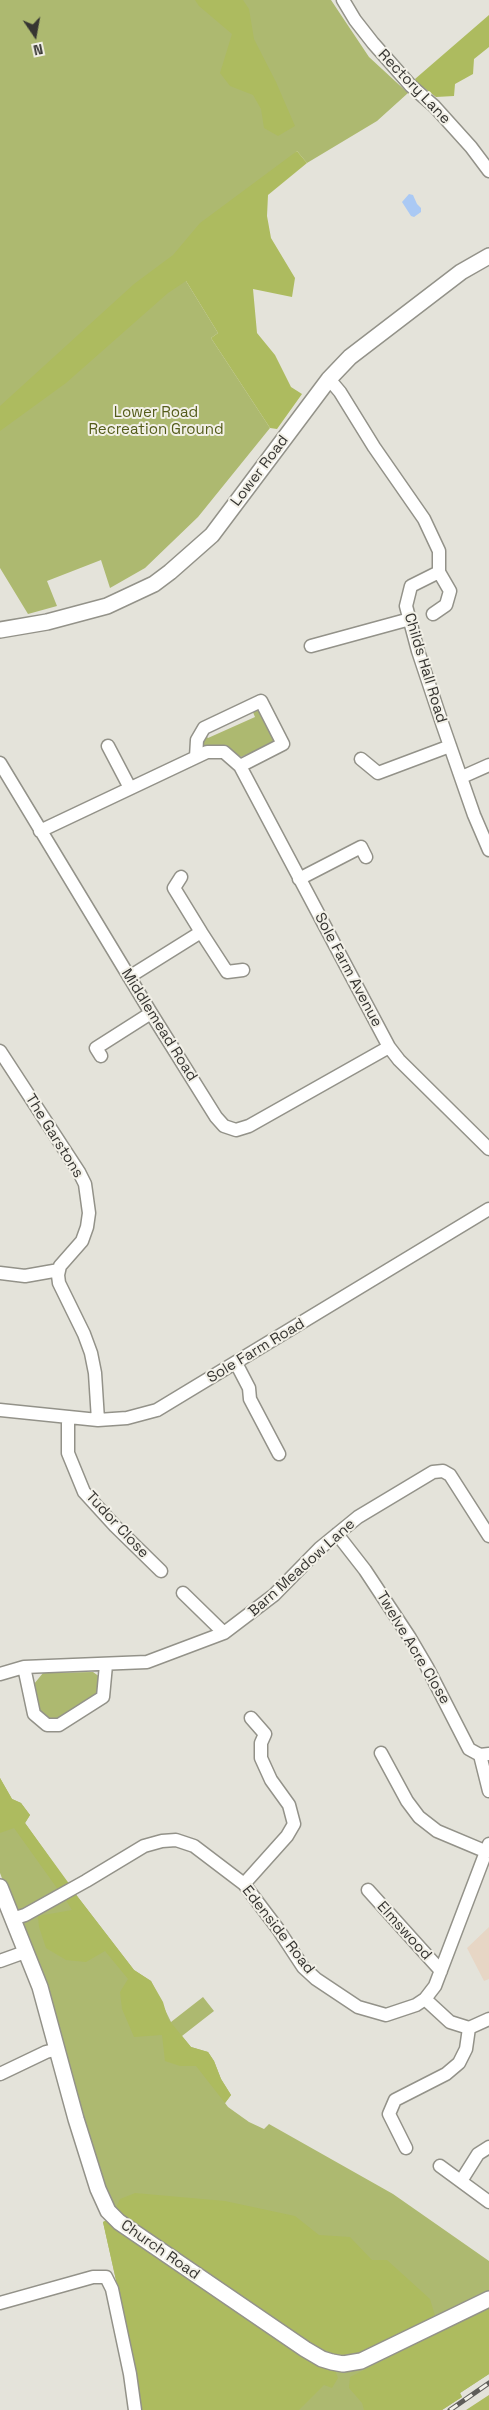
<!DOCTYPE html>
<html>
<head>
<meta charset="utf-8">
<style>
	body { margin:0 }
	#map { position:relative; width:489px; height:2410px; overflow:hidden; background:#e4e3da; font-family:"Space Grotesk",sans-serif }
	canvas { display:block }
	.north { position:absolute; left:10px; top:10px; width:50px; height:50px; -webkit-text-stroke:4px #f2f0e7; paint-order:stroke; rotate:168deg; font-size:14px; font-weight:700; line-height:20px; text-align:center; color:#363532 }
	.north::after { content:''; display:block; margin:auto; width:18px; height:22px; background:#363532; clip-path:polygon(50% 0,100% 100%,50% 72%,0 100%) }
</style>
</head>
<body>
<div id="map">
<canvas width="489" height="2410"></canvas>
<div class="north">N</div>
</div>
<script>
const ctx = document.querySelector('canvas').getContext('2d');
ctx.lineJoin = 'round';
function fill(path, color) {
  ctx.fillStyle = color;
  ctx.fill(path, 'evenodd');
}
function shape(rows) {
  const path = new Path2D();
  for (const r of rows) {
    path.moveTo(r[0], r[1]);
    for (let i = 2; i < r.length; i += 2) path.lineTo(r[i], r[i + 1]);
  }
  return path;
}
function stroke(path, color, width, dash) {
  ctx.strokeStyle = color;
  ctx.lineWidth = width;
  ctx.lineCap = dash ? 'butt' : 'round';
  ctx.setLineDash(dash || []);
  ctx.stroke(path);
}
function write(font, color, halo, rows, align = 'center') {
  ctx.font = font + ' "Space Grotesk",sans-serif';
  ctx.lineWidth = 4;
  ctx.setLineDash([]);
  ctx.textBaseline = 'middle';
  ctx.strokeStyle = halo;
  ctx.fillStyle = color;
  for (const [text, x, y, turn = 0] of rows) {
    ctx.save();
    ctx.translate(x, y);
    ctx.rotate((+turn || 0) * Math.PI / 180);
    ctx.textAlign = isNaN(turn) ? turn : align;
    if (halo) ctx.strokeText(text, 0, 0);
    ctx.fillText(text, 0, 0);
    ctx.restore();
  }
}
fill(shape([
	[489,1927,489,1979,484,1981,467,1948]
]), '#e7d6c5');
fill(shape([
	[0,0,331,0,369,57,408,93,377,121,307,163,297,151,186,281,218,333,211,338,270,428,198,517,145,568,110,588,101,560,47,581,57,606,28,614,0,568],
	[258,707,276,742,241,757,223,747,203,748,202,741,206,736,208,738,255,717,252,710],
	[93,1672,100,1677,98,1695,54,1721,39,1713,34,1684,43,1673],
	[0,1778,12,1799,21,1803,30,1815,25,1823,74,1892,134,1970,151,1981,171,2022,203,1997,214,2011,182,2036,191,2047,208,2052,214,2061,221,2079,231,2095,225,2103,228,2107,249,2122,264,2129,269,2124,393,2194,489,2261,489,2374,460,2393,462,2397,442,2410,139,2410,120,2298,103,2222,109,2219,109,2201,11,1902,0,1873]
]), '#adb970');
fill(shape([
	[195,0,243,0,249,9,254,39,276,82,295,126,278,136,264,128,261,109,253,95,230,86,220,73,232,34,199,6],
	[489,15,489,47,474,59,473,74,455,84,454,96,436,97,423,87,419,87,415,79],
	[297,151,307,163,268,195,267,216,271,238,295,278,292,297,253,289,257,333,275,355,291,387,302,394,277,429,270,428,211,338,218,333,186,281,168,293,66,383,0,431,0,406,134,284,173,255,200,223],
	[0,1778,12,1799,21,1803,30,1815,25,1823,70,1885,59,1891,14,1828,0,1833],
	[74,1892,134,1970,151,1981,163,2002,168,2019,191,2047,208,2052,214,2061,221,2079,231,2095,225,2103,196,2066,180,2066,165,2061,162,2035,134,2037,122,2009,120,1992,128,1979,105,1951,86,1962,66,1960,46,1948,39,1927,38,1916,72,1910,64,1897],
	[135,2193,225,2201,295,2216,319,2235,350,2237,372,2260,387,2260,430,2299,436,2319,370,2349,350,2355,335,2354,314,2346,132,2223,116,2208,120,2199],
	[109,2219,143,2249,212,2292,316,2362,335,2370,338,2378,332,2388,324,2385,299,2410,139,2410,120,2298,103,2222],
	[489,2307,489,2374,460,2393,462,2397,442,2410,364,2410,362,2403,349,2388,350,2377],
	[489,2395,489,2410,466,2410]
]), '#adbb5f');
fill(shape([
	[409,194,413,195,417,204,421,208,421,212,414,217,411,216,402,202]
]), '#aac9f4');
const minor = shape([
	[343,0,355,20,373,43,411,86,434,106,471,147,489,171],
	[329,379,340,392,374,447,424,519,439,551,439,572,411,586,406,606,418,651,443,726,474,815,489,850],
	[433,614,446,605,450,591,439,572],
	[311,646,410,619],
	[108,746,130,788],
	[196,757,197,740,204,728,261,701,283,744,240,766],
	[361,759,378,773,450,746],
	[0,763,151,1013,216,1117,224,1126,236,1130,249,1126,389,1047],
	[462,777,489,765],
	[40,831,207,752,224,752,240,766,389,1047,399,1060,489,1149],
	[181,877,174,888,201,932],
	[299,879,361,847,366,857],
	[129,977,201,932,227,972,243,970],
	[0,1051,79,1172,85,1184,89,1213,87,1227,82,1241,60,1266,58,1275,59,1283,84,1334,91,1353,95,1373,98,1420],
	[101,1056,96,1048,151,1013],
	[0,1273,25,1276,59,1270],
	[236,1363,249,1388,250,1399,279,1454],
	[0,1410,98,1420,127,1418,157,1410,489,1209],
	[68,1417,68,1453,84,1492,115,1526,161,1571],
	[337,1534,365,1570,410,1638,427,1667,469,1749,480,1755,489,1754],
	[183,1593,224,1633],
	[24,1667,34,1714,47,1725,59,1725,103,1697,106,1665],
	[0,1674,24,1667,147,1662,224,1633,274,1595,320,1548,358,1517,433,1472,443,1471,450,1475,489,1536],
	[381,1753,407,1801,419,1817,437,1831,487,1852],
	[480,1755,489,1791],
	[244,1884,287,1836,294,1824,289,1805,271,1780,261,1758,261,1743,265,1734,251,1718],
	[368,1890,441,1971],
	[12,1919,25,1915,86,1881,144,1846,162,1841,176,1840,194,1846,244,1884,278,1929,303,1967,316,1979,358,2007,386,2015,416,2005,425,1999,435,1986,489,1844],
	[0,1961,25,1952],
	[469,2028,489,2019],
	[0,2074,46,2052,58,2049],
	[406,2148,389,2114,395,2100,446,2074,459,2063,466,2049,469,2028,450,2022,425,1999],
	[440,2166,489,2202],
	[461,2181,478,2154,489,2147],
	[0,2303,93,2277,106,2277,112,2289,130,2374,135,2410]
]);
const tertiary = shape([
	[0,630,47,622,107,606,154,584,170,572,212,535,329,379,350,357,461,272,489,256],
	[0,1887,40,1987,76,2119,98,2189,108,2211,119,2222,305,2349,322,2359,332,2362,343,2364,361,2361,489,2299]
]);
stroke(minor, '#939289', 15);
stroke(tertiary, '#939289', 18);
stroke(minor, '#fff', 12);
stroke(tertiary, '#fff', 15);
const rail = shape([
	[450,2410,489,2383]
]);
stroke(rail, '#5f5e5a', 5);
stroke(rail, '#f2f0e7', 3, [9]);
write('15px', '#363532', '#f2f0e7', [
	["Rectory Lane",414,87,46],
	["Lower Road",260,471,-53],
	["Childs Hall Road",425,668,73],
	["Sole Farm Avenue",348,970,62],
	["Middlemead Road",159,1025,58],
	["The Garstons",54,1136,58],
	["Sole Farm Road",256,1351,-31],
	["Tudor Close",117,1525,47],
	["Barn Meadow Lane",302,1568,-42],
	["Twelve Acre Close",413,1648,59],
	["Edenside Road",278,1930,52],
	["Elmswood",404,1931,48],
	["Church Road",160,2250,35]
]);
write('15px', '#545c1b', '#f2f0e7', [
	["Lower Road",156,413],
	["Recreation Ground",156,430]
]);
</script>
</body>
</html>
